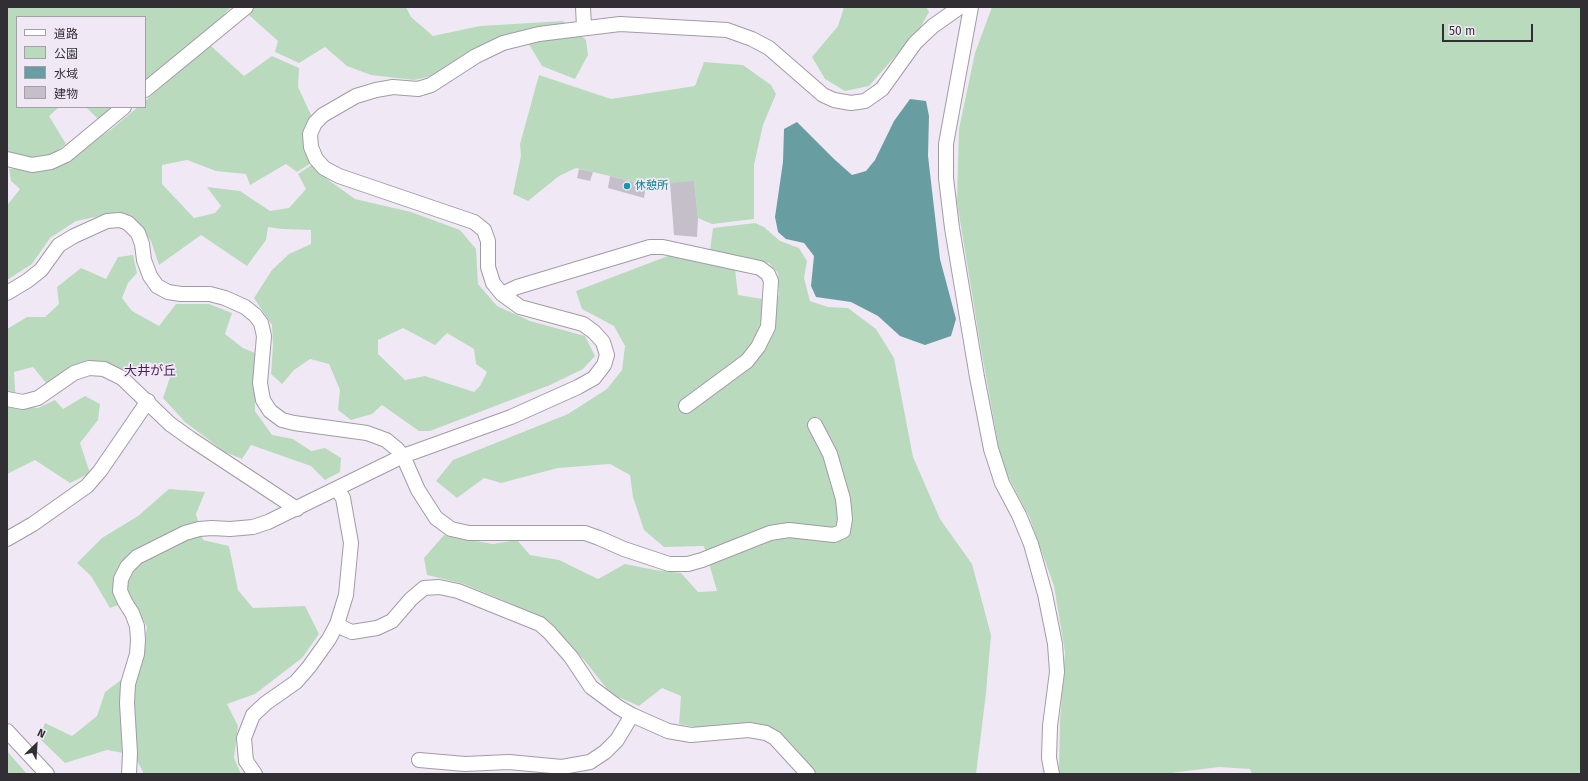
<!DOCTYPE html>
<html>
<head>
<meta charset="utf-8">
<style>
	body { margin:0 }
	#map { position:relative; width:1588px; height:781px; overflow:hidden; background:#f0e9f5; font-family:"Fira Sans","Noto Sans JP",sans-serif }
	canvas { display:block }
	.frame { position:absolute; inset:0; border:8px solid #322f34; pointer-events:none }
	.legend { position:absolute; left:16px; top:16px; width:130px; height:92px; box-sizing:border-box; background:#f0e9f5; border:1px solid #a49fa8; margin:0; padding:5px 7px; list-style:none; font-size:12px; color:#322f34 }
	.legend li { display:flex; align-items:center; gap:8px; height:20px }
	.legend b { width:20px; border:1px solid #a49fa8 }
	.north { position:absolute; left:16px; top:725px; width:40px; height:40px; -webkit-text-stroke:3px #f0e9f5; paint-order:stroke; rotate:25deg; font-size:11px; font-weight:700; line-height:16px; text-align:center; color:#322f34 }
	.north::after { content:''; display:block; margin:auto; width:14px; height:18px; background:#322f34; clip-path:polygon(50% 0,100% 100%,50% 72%,0 100%) }
	.scale { position:absolute; left:1442px; top:24px; width:91px; height:18px; box-sizing:border-box; border:2px solid #322f34; border-top:0; padding-left:5px; font-size:12px; line-height:14px; white-space:nowrap; color:#322f34; -webkit-text-stroke:3px #f0e9f5; paint-order:stroke }
</style>
</head>
<body>
<div id="map">
<canvas width="1588" height="781"></canvas>
<div class="frame"></div>
<ul class="legend">
<li><b style="height:5px;background:#fff"></b>道路</li>
<li><b style="height:11px;background:#badabe"></b>公園</li>
<li><b style="height:11px;background:#689ea1"></b>水域</li>
<li><b style="height:11px;background:#c5bfca"></b>建物</li>
</ul>
<div class="north">N</div>
<div class="scale">50 m</div>
</div>
<script>
const ctx = document.querySelector('canvas').getContext('2d');
ctx.lineJoin = 'round';
function fill(path, color) {
  ctx.fillStyle = color;
  ctx.fill(path, 'evenodd');
}
function shape(rows) {
  const path = new Path2D();
  for (const r of rows) {
    path.moveTo(r[0], r[1]);
    for (let i = 2; i < r.length; i += 2) path.lineTo(r[i], r[i + 1]);
  }
  return path;
}
function stroke(path, color, width, dash) {
  ctx.strokeStyle = color;
  ctx.lineWidth = width;
  ctx.lineCap = dash ? 'butt' : 'round';
  ctx.setLineDash(dash || []);
  ctx.stroke(path);
}
function write(font, color, halo, rows, align = 'center') {
  ctx.font = font + ' "Fira Sans","Noto Sans JP",sans-serif';
  ctx.lineWidth = 3.5;
  ctx.setLineDash([]);
  ctx.textBaseline = 'middle';
  ctx.strokeStyle = halo;
  ctx.fillStyle = color;
  for (const [text, x, y, turn = 0] of rows) {
    ctx.save();
    ctx.translate(x, y);
    ctx.rotate((+turn || 0) * Math.PI / 180);
    ctx.textAlign = isNaN(turn) ? turn : align;
    if (halo) ctx.strokeText(text, 0, 0);
    ctx.fillText(text, 0, 0);
    ctx.restore();
  }
}
fill(shape([
	[7,7,231,7,202,38,145,82,145,17,17,17,17,107,59,107,49,116,66,144,47,159,17,159,7,155],
	[240,7,406,7,411,17,433,36,480,26,563,21,586,40,588,55,575,79,542,66,530,46,517,35,476,47,437,75,414,80,371,75,347,66,325,47,299,63,275,52,278,41],
	[844,7,926,7,929,12,920,28,869,86,845,91,825,79,812,57,838,26],
	[992,7,1581,7,1581,774,1252,774,1250,769,1219,767,1163,774,1061,774,1059,771,1060,721,1065,652,1054,586,1029,516,1002,465,981,349,957,202,959,129,975,53],
	[210,45,244,76,272,56,299,68,298,87,312,117,311,163,297,172,286,164,250,185,246,174,216,171,187,160,162,165,162,184,194,218,215,213,221,206,207,187,240,191,270,211,289,208,306,189,298,174,313,164,327,179,355,199,411,212,460,230,476,249,478,284,497,306,530,321,585,336,595,356,583,369,550,385,430,431,419,431,382,405,372,414,351,420,338,410,340,390,329,364,310,359,294,370,282,384,271,374,273,346,272,325,254,298,272,270,289,254,311,244,311,230,282,229,268,227,266,240,247,266,201,235,159,265,151,241,137,222,119,212,76,221,50,238,32,264,7,280,7,204,9,203,20,189,11,181,9,169,26,169,71,157,113,128,138,107,145,107,145,101],
	[403,328,435,345,447,333,474,349,476,364,487,372,480,386,474,392,425,376,405,380,378,354,378,340],
	[704,62,743,65,771,85,776,94,763,125,754,165,754,219,712,224,698,218,694,182,648,185,576,168,559,176,528,201,513,194,521,156,520,144,539,75,611,99,695,86],
	[86,107,113,107,98,119],
	[755,223,764,227,780,241,799,248,807,261,804,278,810,301,828,307,848,308,876,329,894,358,913,457,940,519,972,564,991,635,986,693,976,774,817,774,788,740,755,723,712,730,679,724,681,696,662,688,639,706,611,694,585,661,550,625,512,604,464,584,427,575,424,558,444,535,493,544,517,540,530,555,559,560,598,579,625,564,655,570,681,573,698,592,717,591,704,546,664,547,644,530,633,497,630,475,610,464,558,468,501,483,484,478,457,498,436,481,453,460,568,414,607,389,622,370,625,346,614,326,582,309,576,291,668,256,735,269,738,295,769,300,779,295,778,273,769,263,710,251,713,228],
	[133,255,137,273,128,283,122,298,132,311,159,326,176,304,209,304,232,313,225,334,243,348,255,353,255,411,272,435,293,439,311,451,325,448,341,458,340,472,325,480,311,466,251,445,242,459,225,452,185,422,163,398,171,374,149,362,140,373,117,370,62,376,46,383,33,367,14,372,16,406,38,408,55,400,63,409,85,396,100,404,98,420,80,443,90,473,70,483,35,460,7,474,7,329,27,317,45,317,59,304,57,287,81,268,106,279,118,257],
	[169,489,205,492,196,514,203,540,229,546,238,590,253,608,305,606,319,634,302,658,255,694,227,704,238,726,234,758,241,774,144,774,134,755,107,750,65,763,39,738,45,723,72,736,97,716,105,692,141,665,147,627,132,600,110,608,91,576,77,563,102,538,138,516],
	[7,751,27,774,7,774]
]), '#badabe');
fill(shape([
	[910,99,926,101,929,116,928,156,940,259,956,319,951,336,925,345,900,336,878,316,851,302,816,297,811,286,814,256,804,243,786,239,778,232,775,217,783,162,784,129,797,122,834,159,852,175,866,171,875,160,894,121]
]), '#689ea1');
fill(shape([
	[579,169,593,172,590,181,577,178],
	[610,176,646,185,644,198,608,188],
	[694,181,698,218,697,237,674,235,670,183]
]), '#c5bfca');
const minor = shape([
	[583,7,584,27],
	[971,7,946,144,946,178,952,228,977,377,991,449,1002,483,1019,515,1031,544,1045,594,1055,644,1057,672,1050,726,1049,758,1052,774],
	[145,90,246,7],
	[7,159,32,165,51,162,66,155,124,107],
	[7,293,27,281,41,270,59,245,74,236,107,221,120,220,128,223,138,233,142,244,144,260,150,276,157,286,168,292,181,294,210,294,225,298,245,307,255,315,261,323,264,336,260,383,263,400,270,411,282,420,294,423,367,433,386,440,397,449,403,456,418,490,436,518,451,529,469,533,585,533,599,538,624,549,669,564,688,564,702,560,770,533,789,530,834,535,843,531,845,519,843,499,830,454,815,425],
	[502,294,517,287,650,247,663,247,760,268,768,274,771,281,768,327,758,347,747,361,686,406],
	[7,399,23,402,38,398,74,373,89,368,104,369,122,378,170,424,191,439,297,509],
	[7,539,33,524,87,486,100,471,148,401],
	[337,624,345,629,352,632,377,628,392,621,411,599,424,588,439,587,458,591,540,624,549,632,571,657,591,687,618,707,632,715,668,731,691,735,749,730,766,733,775,738,808,774],
	[7,731,47,774],
	[419,760,465,764,509,762,562,767,590,762,605,752,617,740,632,715],
	[129,774,130,753,127,703,128,684,137,654,138,640,137,626,132,613,125,602,120,591,121,579,127,567,137,557,185,533,199,529,212,528,230,529,253,527,268,522,403,456,511,417,578,387,594,378,604,365,607,355,603,342,594,332,583,324,520,307,502,294,493,283,488,267,488,241,484,230,474,222,339,176,324,168,316,159,311,147,310,134,315,123,323,115,356,96,376,90,393,87,418,89,431,85,476,56,503,43,539,34,620,24,727,30,752,39,769,48,823,95,834,100,851,103,865,101,882,89,915,43,933,26,960,7],
	[255,774,246,761,244,738,253,715,266,703,296,682,309,667,329,639,337,624,342,608,346,595,351,543,343,498,337,489]
]);
stroke(minor, '#a29ba6', 16);
stroke(minor, '#fff', 14);
for (const [x, y, r, color] of [
	[627,186,4,"#0f9aa8"]
]) {
  const dot = new Path2D();
  dot.arc(x, y, r, 0, 2 * Math.PI);
  ctx.fillStyle = color;
  ctx.fill(dot);
  stroke(dot, '#f0e9f5', 1.5);
}
write('11px', '#0d838f', '#f0e9f5', [
	["休憩所",635,186]
], 'left');
write('13px', '#471e53', '#f0e9f5', [
	["大井が丘",150,371]
]);
</script>
</body>
</html>
